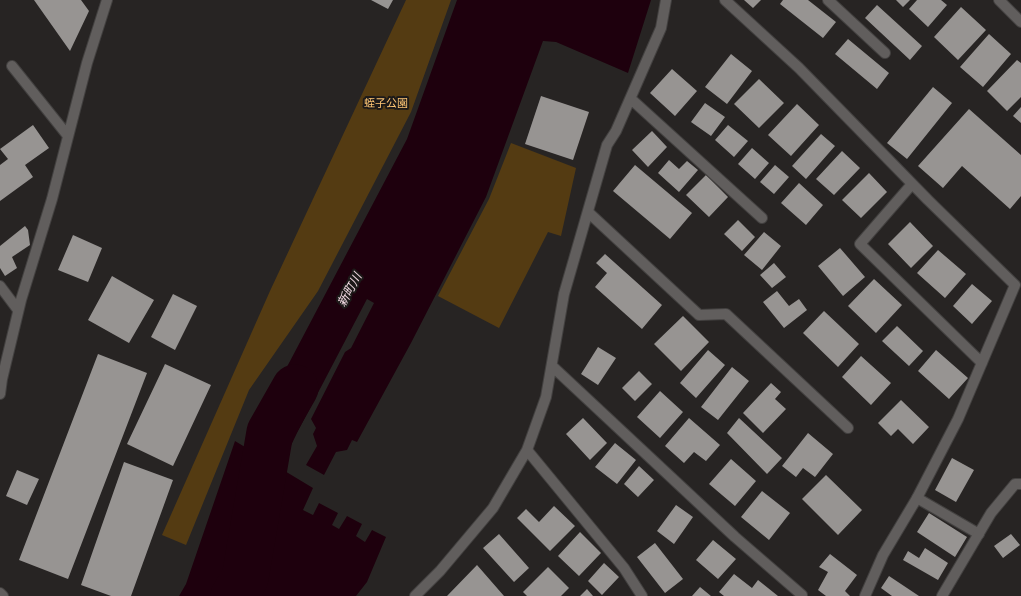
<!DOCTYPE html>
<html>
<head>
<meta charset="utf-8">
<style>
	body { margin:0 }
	canvas { display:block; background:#272423 }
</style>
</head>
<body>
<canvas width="1021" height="596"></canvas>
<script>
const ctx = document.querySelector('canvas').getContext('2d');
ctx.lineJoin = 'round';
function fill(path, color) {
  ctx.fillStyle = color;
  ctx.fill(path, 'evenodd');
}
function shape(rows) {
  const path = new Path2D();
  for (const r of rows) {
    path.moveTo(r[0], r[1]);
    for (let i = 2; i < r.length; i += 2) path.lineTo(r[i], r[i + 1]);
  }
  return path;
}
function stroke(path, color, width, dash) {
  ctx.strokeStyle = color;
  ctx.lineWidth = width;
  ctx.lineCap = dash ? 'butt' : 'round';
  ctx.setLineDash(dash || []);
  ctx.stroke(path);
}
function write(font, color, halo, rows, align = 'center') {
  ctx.font = font + ' "PT Sans","Noto Sans JP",sans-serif';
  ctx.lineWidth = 4;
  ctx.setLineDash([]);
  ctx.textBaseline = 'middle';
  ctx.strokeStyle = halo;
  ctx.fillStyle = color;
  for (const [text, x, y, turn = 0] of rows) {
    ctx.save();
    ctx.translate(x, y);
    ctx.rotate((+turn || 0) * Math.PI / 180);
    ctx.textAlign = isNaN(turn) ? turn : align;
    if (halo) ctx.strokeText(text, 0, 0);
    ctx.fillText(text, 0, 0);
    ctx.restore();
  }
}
fill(shape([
	[406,0,451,0,411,112,318,291,249,390,186,545,162,535,270,291],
	[511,143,576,168,561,236,548,232,499,328,438,296,489,199]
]), '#543b12');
fill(shape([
	[457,0,651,0,628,73,556,42,543,41,486,197,411,343,357,442,352,440,347,450,336,452,324,475,306,465,317,446,313,434,316,428,311,419,345,352,351,348,374,303,367,299,297,433,286,456,250,437,407,139],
	[235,441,313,488,303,510,313,515,319,503,338,513,332,525,339,529,347,516,362,524,356,536,365,542,372,530,386,537,367,582,356,596,179,596,186,584]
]), '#1e000d');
stroke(shape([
	[234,596,245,578,270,432,295,388]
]), '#1e000d', 47);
fill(shape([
	[34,0,81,0,89,11,70,51],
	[371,0,393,0,388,9],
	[744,0,761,0,753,8],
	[783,0,808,0,836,22,823,38,780,4],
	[896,0,910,0,903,7],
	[917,0,941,0,947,5,928,27,909,9],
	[877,5,922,46,910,60,865,18],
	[961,7,986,30,958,60,934,37],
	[989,34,1011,54,983,87,960,67],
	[848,39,889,73,877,89,835,54],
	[731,54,752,71,727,104,705,87],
	[1017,60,1021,63,1021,97,1007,111,987,91],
	[672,69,697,91,675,116,650,93],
	[759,79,784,103,759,128,734,104],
	[933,87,952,103,907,159,887,143],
	[541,96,589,112,573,160,525,144],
	[705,103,725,117,711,136,691,122],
	[797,104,819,125,791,156,768,135],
	[1021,107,1021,123,1013,116],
	[969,109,1021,155,1021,196,1010,209,962,166,943,188,918,166],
	[33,125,49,148,25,165,33,177,0,201,0,165,8,159,0,149],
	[728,125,748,141,734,157,715,140],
	[652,131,667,147,648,167,632,150],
	[821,134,835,146,806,179,792,166],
	[752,148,769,163,755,179,738,164],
	[842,151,860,168,834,195,816,179],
	[669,160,679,169,687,161,698,170,679,192,658,173],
	[635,165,692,213,670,239,613,191],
	[775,165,789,177,774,194,760,182],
	[869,173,887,192,861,218,842,200],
	[706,175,728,197,709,217,686,195],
	[799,183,823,205,806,225,781,203],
	[738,220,755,237,742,251,724,234],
	[910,222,933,246,911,268,888,244],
	[25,226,28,230,30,245,12,257,17,268,5,276,0,268,0,246],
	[764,232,781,246,762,270,744,255],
	[73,235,102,248,88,282,58,270],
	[840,248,865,277,843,296,818,266],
	[938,250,966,274,945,298,917,273],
	[605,254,662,305,642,329,595,287,607,273,596,263],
	[774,263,786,277,772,288,760,275],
	[112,276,154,300,129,343,88,320],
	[874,279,902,305,876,333,848,306],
	[972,284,992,301,972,324,953,306],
	[777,291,789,306,799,299,807,310,784,328,763,302],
	[173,294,197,306,175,350,151,337],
	[824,311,859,344,838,367,803,333],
	[683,316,709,342,681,371,654,344],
	[897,326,923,351,909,366,882,341],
	[598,347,616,358,598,385,581,374],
	[708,350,725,365,696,398,680,383],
	[936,350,968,378,949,399,918,371],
	[98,354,147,373,68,579,19,560],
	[861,356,891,383,871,405,842,377],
	[165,364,211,385,173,466,127,444],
	[732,367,749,381,718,420,701,407],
	[639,371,652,384,635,401,622,388],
	[771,383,781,392,775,399,786,409,763,433,743,413],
	[660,391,683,412,660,438,637,417],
	[901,400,929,427,913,444,898,429,891,436,878,423],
	[583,418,607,443,590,460,566,434],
	[689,418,720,445,706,461,694,452,684,463,665,446],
	[739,418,782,458,767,474,727,433],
	[808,433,833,454,815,477,803,468,796,477,782,466],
	[615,443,636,460,617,484,595,467],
	[952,458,974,470,956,502,935,490],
	[731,459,756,481,735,506,709,484],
	[124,462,173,480,131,596,111,596,81,585],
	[639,466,654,480,638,497,624,484],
	[17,470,39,479,27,505,6,496],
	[826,475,862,510,838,535,802,499],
	[762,491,790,513,769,540,741,517],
	[676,505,693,517,674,544,657,531],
	[554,506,575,526,550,551,517,518,526,509,539,522],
	[929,513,967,537,955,557,917,532],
	[580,532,601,553,579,576,558,556],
	[499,534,529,568,514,582,483,548],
	[1011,534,1020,545,1003,558,994,546],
	[713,540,736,559,718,579,696,560],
	[655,543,683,579,665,593,637,557],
	[925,548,948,563,938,580,903,560,908,551,919,558],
	[830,554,857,575,845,591,850,596,826,596,818,590,828,572,819,567],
	[604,563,619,577,602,595,588,581],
	[477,565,504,596,447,596],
	[548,567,569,588,561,596,527,596,523,592],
	[734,574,752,588,758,580,778,596,724,596,719,592],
	[889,576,919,596,892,596,881,588],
	[700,587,711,596,692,596],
	[587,589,593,596,580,596]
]), '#979492');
const lane = shape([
	[917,498,979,534]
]);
const street = shape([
	[725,0,799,68,928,200,1015,285,958,419,917,498,883,555,865,596],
	[828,0,885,53],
	[999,0,1021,22],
	[12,66,68,136],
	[631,99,762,218],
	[912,184,860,244,982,363],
	[588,212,699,315,726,314,848,428],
	[0,286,18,310],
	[552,366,735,537,802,595,801,596],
	[0,394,2,379,21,300,52,199,87,63,107,0],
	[527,450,624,568,642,596],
	[0,593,3,596],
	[415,596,440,571,493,508,527,450,546,397,564,294,607,145,616,131,661,28,666,0],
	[942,596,991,513,1015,484,1021,484]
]);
stroke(lane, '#434140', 12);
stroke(street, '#434140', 12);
stroke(lane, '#615e5d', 10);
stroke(street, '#615e5d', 10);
write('11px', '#fec674', '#1d1a19', [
	["蛭子公園",386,104]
]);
write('italic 12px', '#f5dce5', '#1d1a19', [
	["新町川",350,290,-61]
]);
</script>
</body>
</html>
